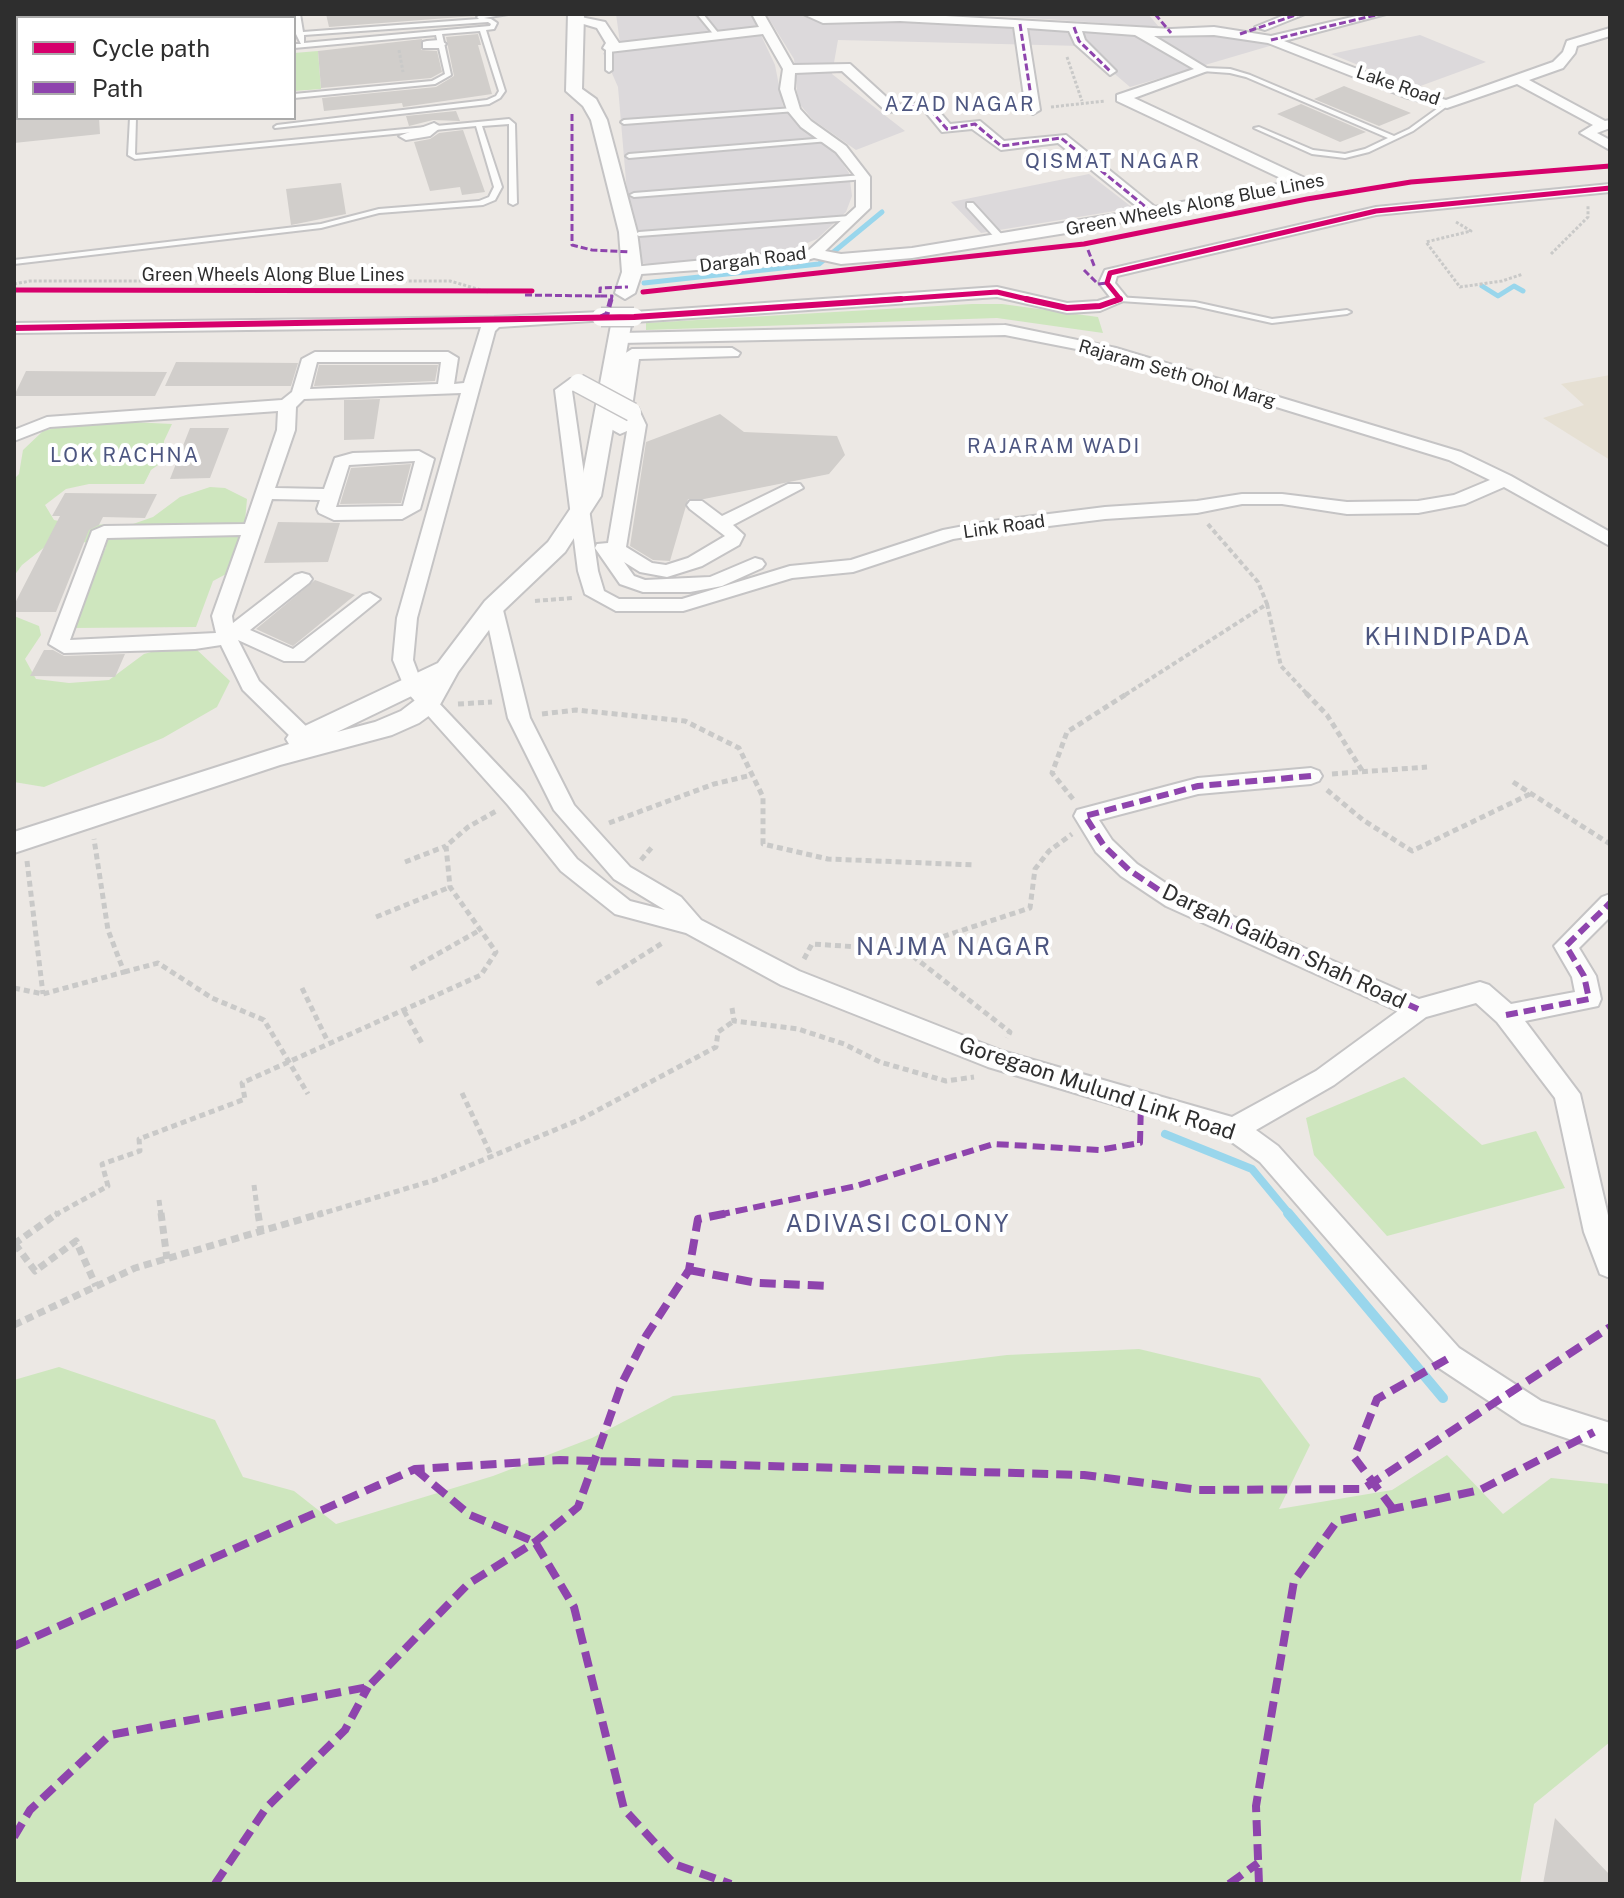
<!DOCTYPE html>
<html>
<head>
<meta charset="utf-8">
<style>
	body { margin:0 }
	#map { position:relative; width:1624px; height:1898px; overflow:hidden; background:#ece8e4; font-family:"Public Sans",sans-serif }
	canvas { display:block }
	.frame { position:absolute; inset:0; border:16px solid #2e2e2e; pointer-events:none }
	.legend { position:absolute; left:16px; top:16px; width:280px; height:104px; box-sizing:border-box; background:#fff; border:2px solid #ababab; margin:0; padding:10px 14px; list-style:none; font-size:24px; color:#2e2e2e }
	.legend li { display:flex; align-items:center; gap:16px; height:40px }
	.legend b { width:40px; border:2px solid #ababab }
</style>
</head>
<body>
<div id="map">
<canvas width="1624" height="1898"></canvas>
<div class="frame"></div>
<ul class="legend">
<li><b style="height:10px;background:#d6006c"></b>Cycle path</li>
<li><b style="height:10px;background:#8e44ad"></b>Path</li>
</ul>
</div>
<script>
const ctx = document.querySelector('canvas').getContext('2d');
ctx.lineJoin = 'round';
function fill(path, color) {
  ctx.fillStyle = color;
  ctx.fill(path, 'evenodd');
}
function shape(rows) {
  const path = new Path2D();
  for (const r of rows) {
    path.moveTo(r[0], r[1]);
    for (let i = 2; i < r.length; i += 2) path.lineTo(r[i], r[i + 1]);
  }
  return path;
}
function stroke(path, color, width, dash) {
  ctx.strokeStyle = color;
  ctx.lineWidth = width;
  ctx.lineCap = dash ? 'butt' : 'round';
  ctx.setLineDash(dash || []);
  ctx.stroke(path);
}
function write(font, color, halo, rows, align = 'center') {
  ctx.font = font + ' "Public Sans",sans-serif';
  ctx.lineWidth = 8;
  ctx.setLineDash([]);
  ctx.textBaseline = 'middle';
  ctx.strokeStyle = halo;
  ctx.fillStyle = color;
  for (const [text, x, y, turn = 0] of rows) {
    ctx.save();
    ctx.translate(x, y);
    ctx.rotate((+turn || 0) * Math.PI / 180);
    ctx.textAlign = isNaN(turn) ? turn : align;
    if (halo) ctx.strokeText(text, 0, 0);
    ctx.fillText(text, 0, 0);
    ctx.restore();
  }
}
fill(shape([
	[616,14,751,14,757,26,620,43],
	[766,14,797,14,821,23,905,19,1166,36,1214,34,1251,38,1273,45,1130,87,1082,46,838,40,832,74,905,131,856,150,812,119,798,102,794,59],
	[965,14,1148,14,1159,27,1059,20],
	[760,33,775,65,783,106,802,126,835,152,849,173,852,196,846,212,817,239,780,254,674,265,633,263,618,87,603,53],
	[1420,35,1486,62,1415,88,1331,54],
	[1089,174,1133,208,981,233,951,202]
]), '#dcd9db');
fill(shape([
	[1610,375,1610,460,1543,418,1584,405,1561,384]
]), '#e6e0d3');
fill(shape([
	[318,51,321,89,294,91,294,53],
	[972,304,1002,304,1098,317,1103,333,997,318,646,330,646,323],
	[111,421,172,424,164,441,165,460,151,470,144,484,89,484,66,489,45,505,54,520,77,525,133,524,153,517,180,497,210,487,225,488,247,499,245,521,228,573,213,581,196,627,71,628,106,547,79,541,46,546,22,565,14,576,14,479,19,474,23,450,43,431,78,422],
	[14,616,39,626,41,635,25,659,36,679,69,683,109,680,144,654,172,646,195,648,230,681,217,707,163,738,44,787,14,782],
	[1404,1077,1482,1145,1536,1131,1565,1188,1387,1236,1314,1155,1306,1118],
	[1139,1349,1260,1378,1310,1445,1279,1509,1392,1490,1447,1455,1503,1514,1551,1478,1610,1484,1610,1742,1534,1804,1520,1884,14,1884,14,1380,59,1367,215,1420,243,1477,294,1491,336,1524,493,1476,592,1438,673,1396,1007,1355]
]), '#cee6be');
stroke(shape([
	[644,283,819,264,882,212],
	[1482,286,1498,296,1514,286,1523,291]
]), '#99d6ec', 5);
stroke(shape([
	[1165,1134,1252,1169,1290,1215]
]), '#99d6ec', 8);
stroke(shape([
	[1288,1213,1443,1398]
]), '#99d6ec', 10);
fill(shape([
	[326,14,473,14,474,16,329,27],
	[478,34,481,45,478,45,492,94,403,107,402,103,324,111,322,98,436,87,454,76,446,37],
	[422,39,421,50,437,51,442,72,431,78,321,88,318,51],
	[1344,86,1411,113,1379,126,1314,99],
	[1301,104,1366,132,1340,142,1277,114],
	[456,111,460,121,433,120,409,126,406,116],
	[14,118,99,118,100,134,14,143],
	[463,130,485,192,462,195,460,187,430,191,414,142,430,139,439,133],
	[341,183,346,214,291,225,286,189],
	[176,362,298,363,291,386,165,386],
	[319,365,438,365,435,381,314,386],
	[26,371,167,372,155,396,14,396],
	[380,399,374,439,344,440,344,400],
	[720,414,744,432,837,436,845,455,829,474,704,499,688,499,670,561,653,560,630,546,646,442],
	[190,428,229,428,210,478,170,479],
	[411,464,401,503,340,504,351,468],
	[65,493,157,494,145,518,103,517,99,525,89,530,56,612,14,612,14,605,60,516,52,516],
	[278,522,340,523,328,562,264,563],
	[315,580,355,595,293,646,256,629],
	[44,650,53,650,64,656,125,654,115,677,30,676],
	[1555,1818,1610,1875,1610,1884,1543,1884]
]), '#d1cecb');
const service = shape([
	[294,14,300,14,303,32,479,19,477,17,480,15,508,14,484,18,491,19,497,23,494,29,486,30,505,91,500,98,489,104,275,128,274,127,277,125,487,100,496,96,499,91,480,31,442,34,451,75,435,84,294,98,294,94,432,81,445,74,436,35,294,48,294,44,301,44,296,34,294,14],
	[488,22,491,24,490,26,304,43,304,35,488,22],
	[697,14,703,14,719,34,719,36,715,36,697,14],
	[609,46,612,48,612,70,609,72,606,70,606,48,609,46],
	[1204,68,1230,69,1250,75,1394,136,1409,129,1445,103,1450,104,1413,131,1369,152,1345,158,1312,154,1254,128,1259,127,1313,150,1345,154,1365,149,1388,138,1246,77,1230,73,1202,71,1202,69,1204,68],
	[794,108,797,110,796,111,624,124,621,122,624,120,794,108],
	[130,118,136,118,135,154,136,155,509,119,515,124,517,203,513,205,509,203,509,124,482,126,502,187,495,200,483,205,379,213,321,228,14,264,14,260,321,224,379,209,479,201,489,197,494,187,476,126,135,159,128,155,130,118],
	[827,138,830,140,829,141,629,158,626,156,629,154,827,138],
	[863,175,867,177,866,179,634,197,630,195,634,193,863,175],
	[967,203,973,203,1004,237,1004,241,998,241,967,207,967,203],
	[850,216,854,218,853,220,639,236,635,234,639,232,850,216],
	[1117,297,1195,302,1272,319,1347,310,1351,312,1347,314,1272,323,1195,306,1120,301,1116,299,1117,297]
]);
const minor = shape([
	[267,14,279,14,280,18,268,18,267,14],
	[752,14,764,14,793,65,850,64,895,105,931,102,950,124,980,121,1004,141,1066,135,1155,207,1289,182,1117,101,1117,95,1194,69,1135,35,1082,31,1085,40,1116,71,1110,75,1075,44,1069,31,1027,28,1040,110,1033,114,1026,110,1014,27,900,21,823,23,803,14,911,14,1171,29,1214,27,1271,36,1365,14,1386,14,1284,41,1415,91,1446,100,1553,62,1563,52,1567,41,1610,28,1610,36,1577,46,1575,53,1563,68,1529,80,1605,121,1610,120,1610,128,1597,133,1610,140,1610,150,1580,133,1593,125,1517,84,1447,108,1405,97,1268,43,1214,35,1154,36,1210,70,1134,98,1309,180,1309,186,1066,233,912,258,841,264,814,258,796,263,627,275,627,269,632,267,809,250,856,207,856,177,836,152,801,127,787,110,780,89,783,69,763,34,609,52,603,48,606,43,597,28,570,20,576,16,605,22,619,43,759,27,752,14],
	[842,71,887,112,923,109,942,132,972,129,1001,150,1058,143,1141,210,912,248,841,254,825,251,870,208,870,177,846,146,811,121,800,109,794,89,795,73,842,71],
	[1287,14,1305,14,1265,30,1255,27,1287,14],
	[427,41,440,40,446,44,440,48,423,48,423,42,427,41],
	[14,77,18,77,18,85,14,85,14,77],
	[434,123,441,127,430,136,406,140,399,136,434,123],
	[1610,184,1610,192,1376,215,1117,276,1115,283,1128,299,1100,311,1067,313,997,297,634,322,626,317,634,312,997,287,1067,303,1098,301,1110,297,1099,283,1105,270,1376,207,1610,184],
	[601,312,609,317,607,320,499,327,495,331,417,618,413,660,422,684,435,699,524,793,577,859,630,901,665,910,614,879,554,810,508,718,484,606,494,600,501,602,530,718,574,805,630,867,681,897,701,920,799,971,1002,1051,1232,1117,1316,1071,1398,1011,1166,906,1121,876,1096,852,1074,816,1077,810,1198,778,1311,768,1319,771,1322,776,1319,781,1311,784,1198,794,1099,820,1112,840,1137,864,1182,894,1419,999,1480,982,1489,985,1511,1004,1575,992,1572,977,1554,946,1602,897,1610,894,1610,917,1579,948,1596,976,1601,999,1598,1006,1525,1021,1580,1094,1610,1224,1610,1278,1600,1274,1584,1232,1555,1098,1497,1022,1476,1003,1426,1017,1334,1085,1256,1130,1278,1146,1459,1348,1541,1401,1610,1423,1610,1453,1522,1423,1439,1368,1260,1162,1226,1138,988,1067,781,985,686,933,615,914,561,871,508,805,406,691,393,660,397,618,461,393,304,399,296,407,295,430,275,488,324,489,335,458,353,453,419,451,434,459,420,509,402,519,334,520,319,513,317,509,320,500,272,499,232,616,233,623,295,575,302,573,309,575,312,579,309,583,250,630,293,649,363,595,370,593,380,599,304,661,284,661,238,640,259,681,311,731,322,749,319,754,303,754,295,741,243,690,221,645,195,649,64,653,49,644,92,531,104,526,245,524,277,430,278,411,50,427,14,441,14,430,47,417,282,400,292,392,302,359,315,352,448,352,458,358,454,384,464,383,481,327,14,333,14,323,494,317,601,312],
	[317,362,441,362,438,384,310,389,317,362],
	[415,461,403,506,336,507,349,465,415,461],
	[241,535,212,616,216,633,70,640,107,538,241,535],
	[1005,325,1116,348,1461,452,1511,476,1610,532,1610,546,1504,487,1465,504,1418,513,1347,514,1282,504,1242,504,1197,513,1105,519,985,534,953,539,853,572,792,578,683,611,616,611,585,594,578,571,555,390,570,379,578,378,586,383,572,391,598,571,604,591,619,599,682,599,790,566,851,560,943,530,985,522,1105,507,1197,501,1242,494,1282,494,1347,502,1418,501,1454,495,1490,480,1449,460,1107,355,1005,335,620,343,612,338,620,333,1005,325],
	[732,348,740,353,738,356,639,359,632,407,638,408,646,425,626,547,652,563,666,565,688,558,725,536,690,509,687,505,690,501,702,501,722,516,788,484,800,484,803,488,733,525,744,535,739,545,702,566,667,577,640,572,624,562,634,576,645,580,710,577,755,558,762,560,765,564,762,568,722,586,690,592,643,592,620,584,595,548,597,544,608,543,627,431,620,434,611,429,624,354,632,349,732,348]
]);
const tertiary = shape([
	[568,14,584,14,582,89,596,99,607,120,637,232,642,272,635,293,625,299,615,293,622,272,619,232,591,120,583,106,566,91,568,14],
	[621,319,631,325,601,496,565,552,503,611,458,672,437,710,419,723,392,735,280,765,14,853,14,832,289,744,286,739,290,733,438,663,485,601,548,542,579,496,611,325,621,319],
	[422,691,418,698,401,711,375,722,337,732,422,691]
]);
stroke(service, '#c5c4c5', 4);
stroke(minor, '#c5c4c5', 4);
stroke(tertiary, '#c5c4c5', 4);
stroke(shape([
	[399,50,403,72],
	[1067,57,1082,101],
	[1051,107,1105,101],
	[1456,222,1471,231,1426,242,1460,287,1502,281,1523,274],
	[1551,254,1588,217,1588,205],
	[14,284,30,281,450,281,488,292]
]), '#c9c9c8', 3, [3, 2]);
stroke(shape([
	[535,601,572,598],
	[1267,604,1281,666,1308,695],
	[1125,695,1267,604,1258,582,1206,522]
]), '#c9c9c8', 4, [5, 3]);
stroke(shape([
	[1306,693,1327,715,1363,772],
	[458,704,492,702],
	[542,714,576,710,685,721,739,748,763,797,763,844,828,859,975,865],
	[1332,774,1427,767],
	[1513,782,1610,844],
	[1327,790,1363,820,1412,851,1530,794],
	[1073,799,1052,773,1067,732,1128,693],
	[609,823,714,784,752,775],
	[641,860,652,847],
	[27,861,43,994],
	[405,862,446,846],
	[376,917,450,887],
	[905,949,1030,908,1035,869,1049,851,1072,834],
	[804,959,812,944,905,950,1010,1032,1007,1038],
	[411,969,480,930],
	[124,972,158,963,212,998,264,1020,308,1094],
	[597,984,664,942],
	[14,988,43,994,124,972,108,930,94,839],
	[302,988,328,1042],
	[732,1008,734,1021,798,1029,844,1044,880,1062,946,1081,974,1077],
	[404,1011,423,1045],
	[462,1093,492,1157],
	[254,1185,258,1215],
	[159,1200,161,1215],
	[55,1215,108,1186,102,1164,140,1151,139,1139,245,1099,242,1083,481,975,496,952,450,887,446,846,468,827,498,810],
	[317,1215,435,1180,581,1119,716,1047,718,1032,734,1021]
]), '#c9c9c8', 5, [6, 4]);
stroke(shape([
	[161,1213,167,1259],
	[258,1213,261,1232],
	[14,1244,58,1213],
	[15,1244,35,1271,76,1241,96,1286],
	[14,1325,135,1268,323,1213]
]), '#c9c9c8', 7, [8, 5]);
fill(service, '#fcfcfb');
fill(minor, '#fcfcfb');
fill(tertiary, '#fcfcfb');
const minorBridge = shape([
	[601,317,634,317],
	[578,383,632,412]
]);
stroke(minorBridge, '#c5c4c5', 21, []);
stroke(minorBridge, '#fcfcfb', 18);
stroke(shape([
	[1155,14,1171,33],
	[1020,24,1033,110],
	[1074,27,1079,41,1110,71],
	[1240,34,1299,14],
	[1271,40,1380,14],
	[892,109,926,105,947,129,975,124,1001,146,1061,138,1152,212],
	[572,114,572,245,592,250,630,252],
	[1088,250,1095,268],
	[1084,270,1098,284,1107,283],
	[525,295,600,296],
	[611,301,612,296,600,296,600,288,628,287]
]), '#8e44ad', 3, [7, 3]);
stroke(shape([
	[601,317,607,314,611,299]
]), '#8e44ad', 5, [9, 5]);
stroke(shape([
	[1311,776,1198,786,1085,816,1104,846,1129,870,1174,900,1418,1009],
	[1506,1015,1589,999,1584,976,1566,946,1610,903],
	[718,1215,856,1186,994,1144,1099,1150,1140,1143,1141,1101]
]), '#8e44ad', 6, [12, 6]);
stroke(shape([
	[689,1270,757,1283,829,1286],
	[415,1469,470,1515,535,1542,574,1607,624,1809,674,1864,731,1884],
	[1393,1509,1354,1457,1377,1399,1449,1358],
	[14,1646,415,1469,560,1460,1084,1475,1199,1490,1363,1489,1610,1327],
	[14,1837,30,1810,110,1735,368,1687,468,1584,535,1542,578,1507,622,1383,646,1336,689,1270,698,1219,728,1213],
	[215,1884,266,1808,345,1730,368,1687],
	[1229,1884,1258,1863],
	[1259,1884,1256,1806,1294,1581,1337,1521,1480,1490,1594,1432]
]), '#8e44ad', 8, [16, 8]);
stroke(shape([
	[14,290,532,291],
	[643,292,1084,244,1307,199,1411,182,1610,166],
	[872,301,997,292,1035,301],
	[1115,301,1120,299,1107,283,1110,273,1376,211,1610,188]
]), '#d6006c', 5);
stroke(shape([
	[1026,299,1067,308,1100,306,1120,299],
	[14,328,634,317,901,299]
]), '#d6006c', 6);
write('18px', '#2e2e2e', '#fff', [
	["Lake Road",1398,86,19],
	["Green Wheels Along Blue Lines",1195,205,-11],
	["Dargah Road",753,260,-7],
	["Green Wheels Along Blue Lines",273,275],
	["Rajaram Seth Ohol Marg",1177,374,16],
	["Link Road",1004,527,-8]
]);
ctx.letterSpacing = '2px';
write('20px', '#4d5680', '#fff', [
	["AZAD NAGAR",960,105],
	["QISMAT NAGAR",1113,162],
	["RAJARAM WADI",1054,447],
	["LOK RACHNA",125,456]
]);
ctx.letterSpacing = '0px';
write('22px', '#2e2e2e', '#fff', [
	["Dargah Gaiban Shah Road",1284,947,25],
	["Goregaon Mulund Link Road",1097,1089,18]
]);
ctx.letterSpacing = '2px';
write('24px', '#4d5680', '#fff', [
	["KHINDIPADA",1448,638],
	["NAJMA NAGAR",954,948],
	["ADIVASI COLONY",898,1225]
]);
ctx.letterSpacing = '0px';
</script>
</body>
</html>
